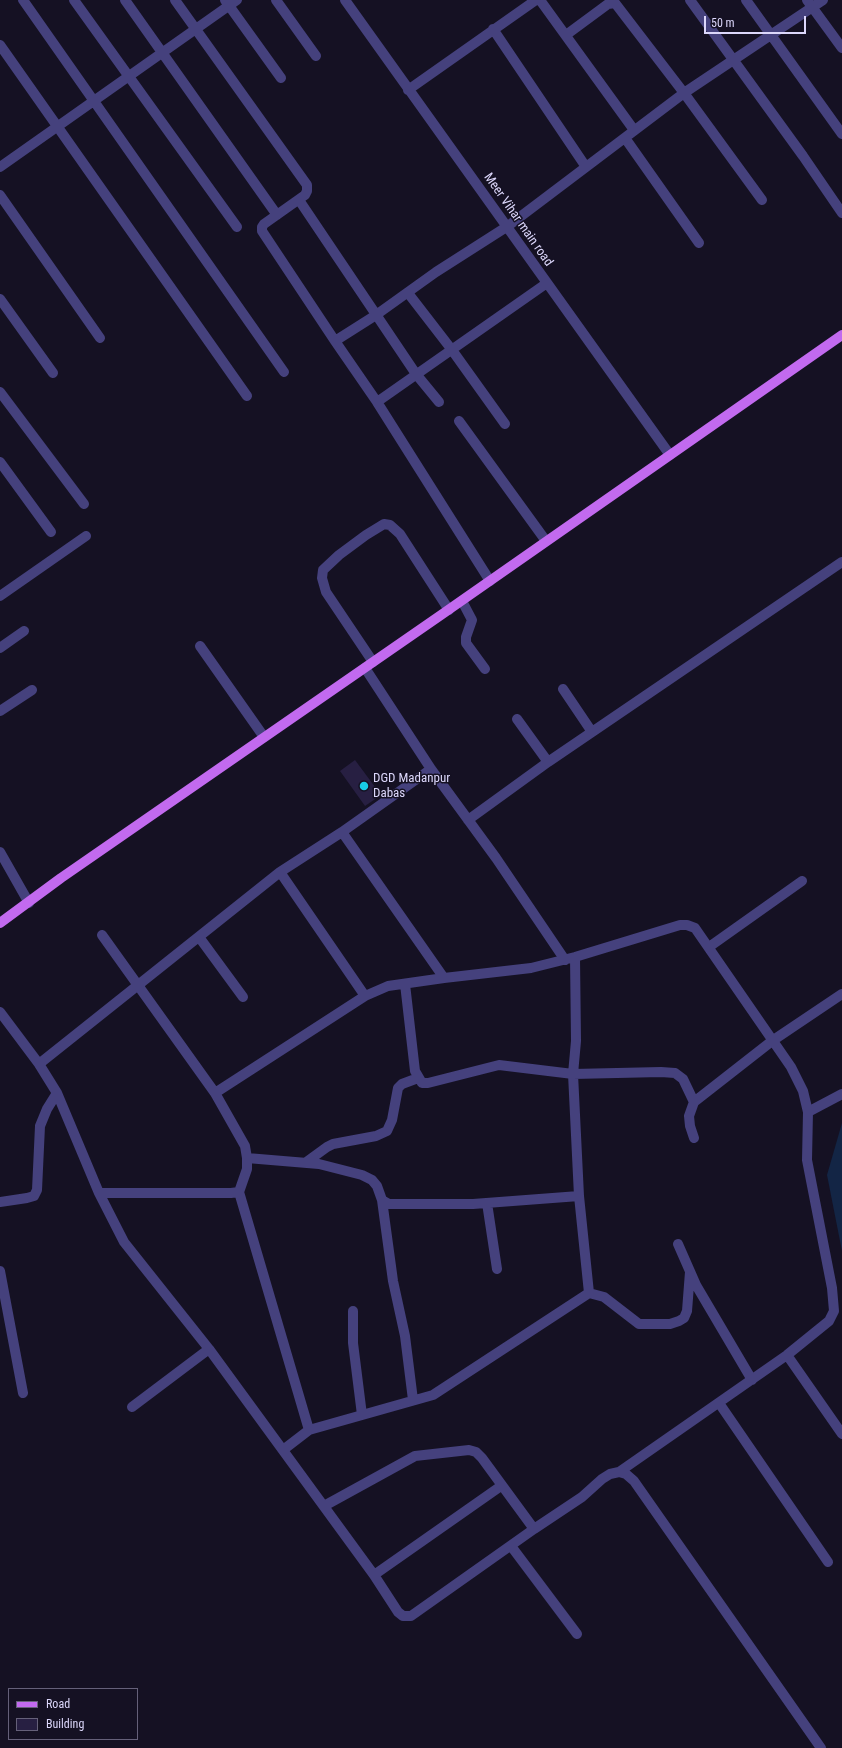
<!DOCTYPE html>
<html>
<head>
<meta charset="utf-8">
<style>
	body { margin:0 }
	#map { position:relative; width:842px; height:1748px; overflow:hidden; background:#151123; font-family:"Roboto Condensed",sans-serif }
	canvas { display:block }
	.legend { position:absolute; left:8px; top:1688px; width:130px; height:52px; box-sizing:border-box; background:#151123; border:1px solid #656079; margin:0; padding:5px 7px; list-style:none; font-size:12px; color:#dcd7fb }
	.legend li { display:flex; align-items:center; gap:8px; height:20px }
	.legend b { width:20px; border:1px solid #656079 }
	.scale { position:absolute; left:704px; top:16px; width:102px; height:18px; box-sizing:border-box; border:2px solid #dcd7fb; border-top:0; padding-left:5px; font-size:12px; line-height:14px; white-space:nowrap; color:#dcd7fb; -webkit-text-stroke:3px #151123; paint-order:stroke }
</style>
</head>
<body>
<div id="map">
<canvas width="842" height="1748"></canvas>
<ul class="legend">
<li><b style="height:5px;background:#c26aef"></b>Road</li>
<li><b style="height:11px;background:#271f42"></b>Building</li>
</ul>
<div class="scale">50 m</div>
</div>
<script>
const ctx = document.querySelector('canvas').getContext('2d');
ctx.lineJoin = 'round';
function fill(path, color) {
  ctx.fillStyle = color;
  ctx.fill(path, 'evenodd');
}
function shape(rows) {
  const path = new Path2D();
  for (const r of rows) {
    path.moveTo(r[0], r[1]);
    for (let i = 2; i < r.length; i += 2) path.lineTo(r[i], r[i + 1]);
  }
  return path;
}
function stroke(path, color, width, dash) {
  ctx.strokeStyle = color;
  ctx.lineWidth = width;
  ctx.lineCap = dash ? 'butt' : 'round';
  ctx.setLineDash(dash || []);
  ctx.stroke(path);
}
function write(font, color, halo, rows, align = 'center') {
  ctx.font = font + ' "Roboto Condensed",sans-serif';
  ctx.lineWidth = 3;
  ctx.setLineDash([]);
  ctx.textBaseline = 'middle';
  ctx.strokeStyle = halo;
  ctx.fillStyle = color;
  for (const [text, x, y, turn = 0] of rows) {
    ctx.save();
    ctx.translate(x, y);
    ctx.rotate((+turn || 0) * Math.PI / 180);
    ctx.textAlign = isNaN(turn) ? turn : align;
    if (halo) ctx.strokeText(text, 0, 0);
    ctx.fillText(text, 0, 0);
    ctx.restore();
  }
}
fill(shape([
	[842,1123,842,1251,827,1175]
]), '#132545');
fill(shape([
	[355,760,381,795,365,806,340,771]
]), '#271f42');
stroke(shape([
	[23,0,284,372],
	[74,0,237,227],
	[125,0,277,215],
	[175,0,307,185,307,191,305,195,264,224,262,227,262,231,335,341,377,402,490,581],
	[225,0,281,78],
	[276,0,316,56],
	[345,0,670,455],
	[540,0,634,130],
	[690,0,803,156,842,213],
	[746,0,842,134],
	[807,0,842,48],
	[493,29,586,167],
	[566,35,608,4,615,3,684,93,762,200],
	[0,45,247,396],
	[408,90,536,0],
	[625,138,699,243],
	[0,167,237,0],
	[0,195,100,338],
	[299,200,416,374,439,402],
	[408,293,452,350,505,424],
	[0,299,53,373],
	[335,341,376,315,436,272,508,226,684,93,823,0],
	[0,392,84,504],
	[377,402,547,283],
	[459,421,546,541],
	[0,462,51,532],
	[0,596,86,536],
	[462,601,472,620,466,637,466,643,485,669],
	[200,646,264,737],
	[0,648,24,631],
	[373,662,326,592,322,578,323,570,339,555,366,535,384,524,390,525,400,534,449,610],
	[365,668,431,769,496,858,565,960],
	[563,689,592,732],
	[0,711,32,690],
	[517,719,548,762],
	[468,820,548,762,842,562],
	[342,832,444,978],
	[0,852,29,903],
	[280,872,365,996],
	[199,937,243,997],
	[709,947,802,881],
	[575,957,576,1041,573,1074,579,1196,589,1293],
	[405,984,415,1071,422,1083,428,1083,499,1065,573,1074,661,1072,675,1073,683,1079,694,1102],
	[0,1012,39,1064,57,1093,99,1193,124,1242,209,1349,374,1575,398,1612,403,1616,411,1616,534,1529,582,1497,602,1479,610,1474,619,1472,626,1474,634,1481,821,1748],
	[39,1064,280,872,342,832,431,769],
	[215,1093,365,996,388,986,444,978,531,968,575,957,680,925,687,925,695,928,791,1067,803,1091,808,1112,807,1160,832,1288,834,1311,829,1321,787,1355,619,1472],
	[808,1112,842,1094],
	[694,1138,690,1126,689,1116,694,1102,772,1041,842,994],
	[247,1158,319,1164,362,1175,372,1180,377,1186,382,1200,389,1204,473,1204,579,1196],
	[305,1163,327,1147,333,1144,376,1136,387,1131,392,1120,398,1088,402,1084,418,1078],
	[239,1192,309,1430,283,1450],
	[99,1193,231,1193,239,1192,247,1169,247,1158,245,1146,215,1093,102,935],
	[382,1200,393,1281,405,1336,413,1400],
	[0,1202,27,1198,34,1196,37,1190,40,1126,47,1109,57,1093],
	[487,1203,497,1269],
	[678,1244,696,1285,752,1380],
	[0,1271,23,1393],
	[353,1311,353,1343,362,1415],
	[787,1355,842,1434],
	[719,1403,828,1562],
	[132,1407,209,1349],
	[309,1430,433,1395,589,1293,604,1297,639,1324,670,1324,679,1321,684,1318,687,1311,690,1272],
	[324,1506,415,1456,469,1450,476,1452,482,1458,534,1529],
	[511,1546,577,1634],
	[374,1575,501,1486]
]), '#45417d', 10);
stroke(shape([
	[0,923,61,878,441,615,842,335]
]), '#c26aef', 10);
for (const [x, y, r, color] of [
	[364,786,5,"#18cbe6"]
]) {
  const dot = new Path2D();
  dot.arc(x, y, r, 0, 2 * Math.PI);
  ctx.fillStyle = color;
  ctx.fill(dot);
  stroke(dot, '#151123', 1.5);
}
write('13px', '#dcd7fb', '#151123', [
	["Meer Vihar main road",518,220,55]
]);
write('13px', '#dcd7fb', '#151123', [
	["DGD Madanpur",373,779],
	["Dabas",373,794]
], 'left');
</script>
</body>
</html>
